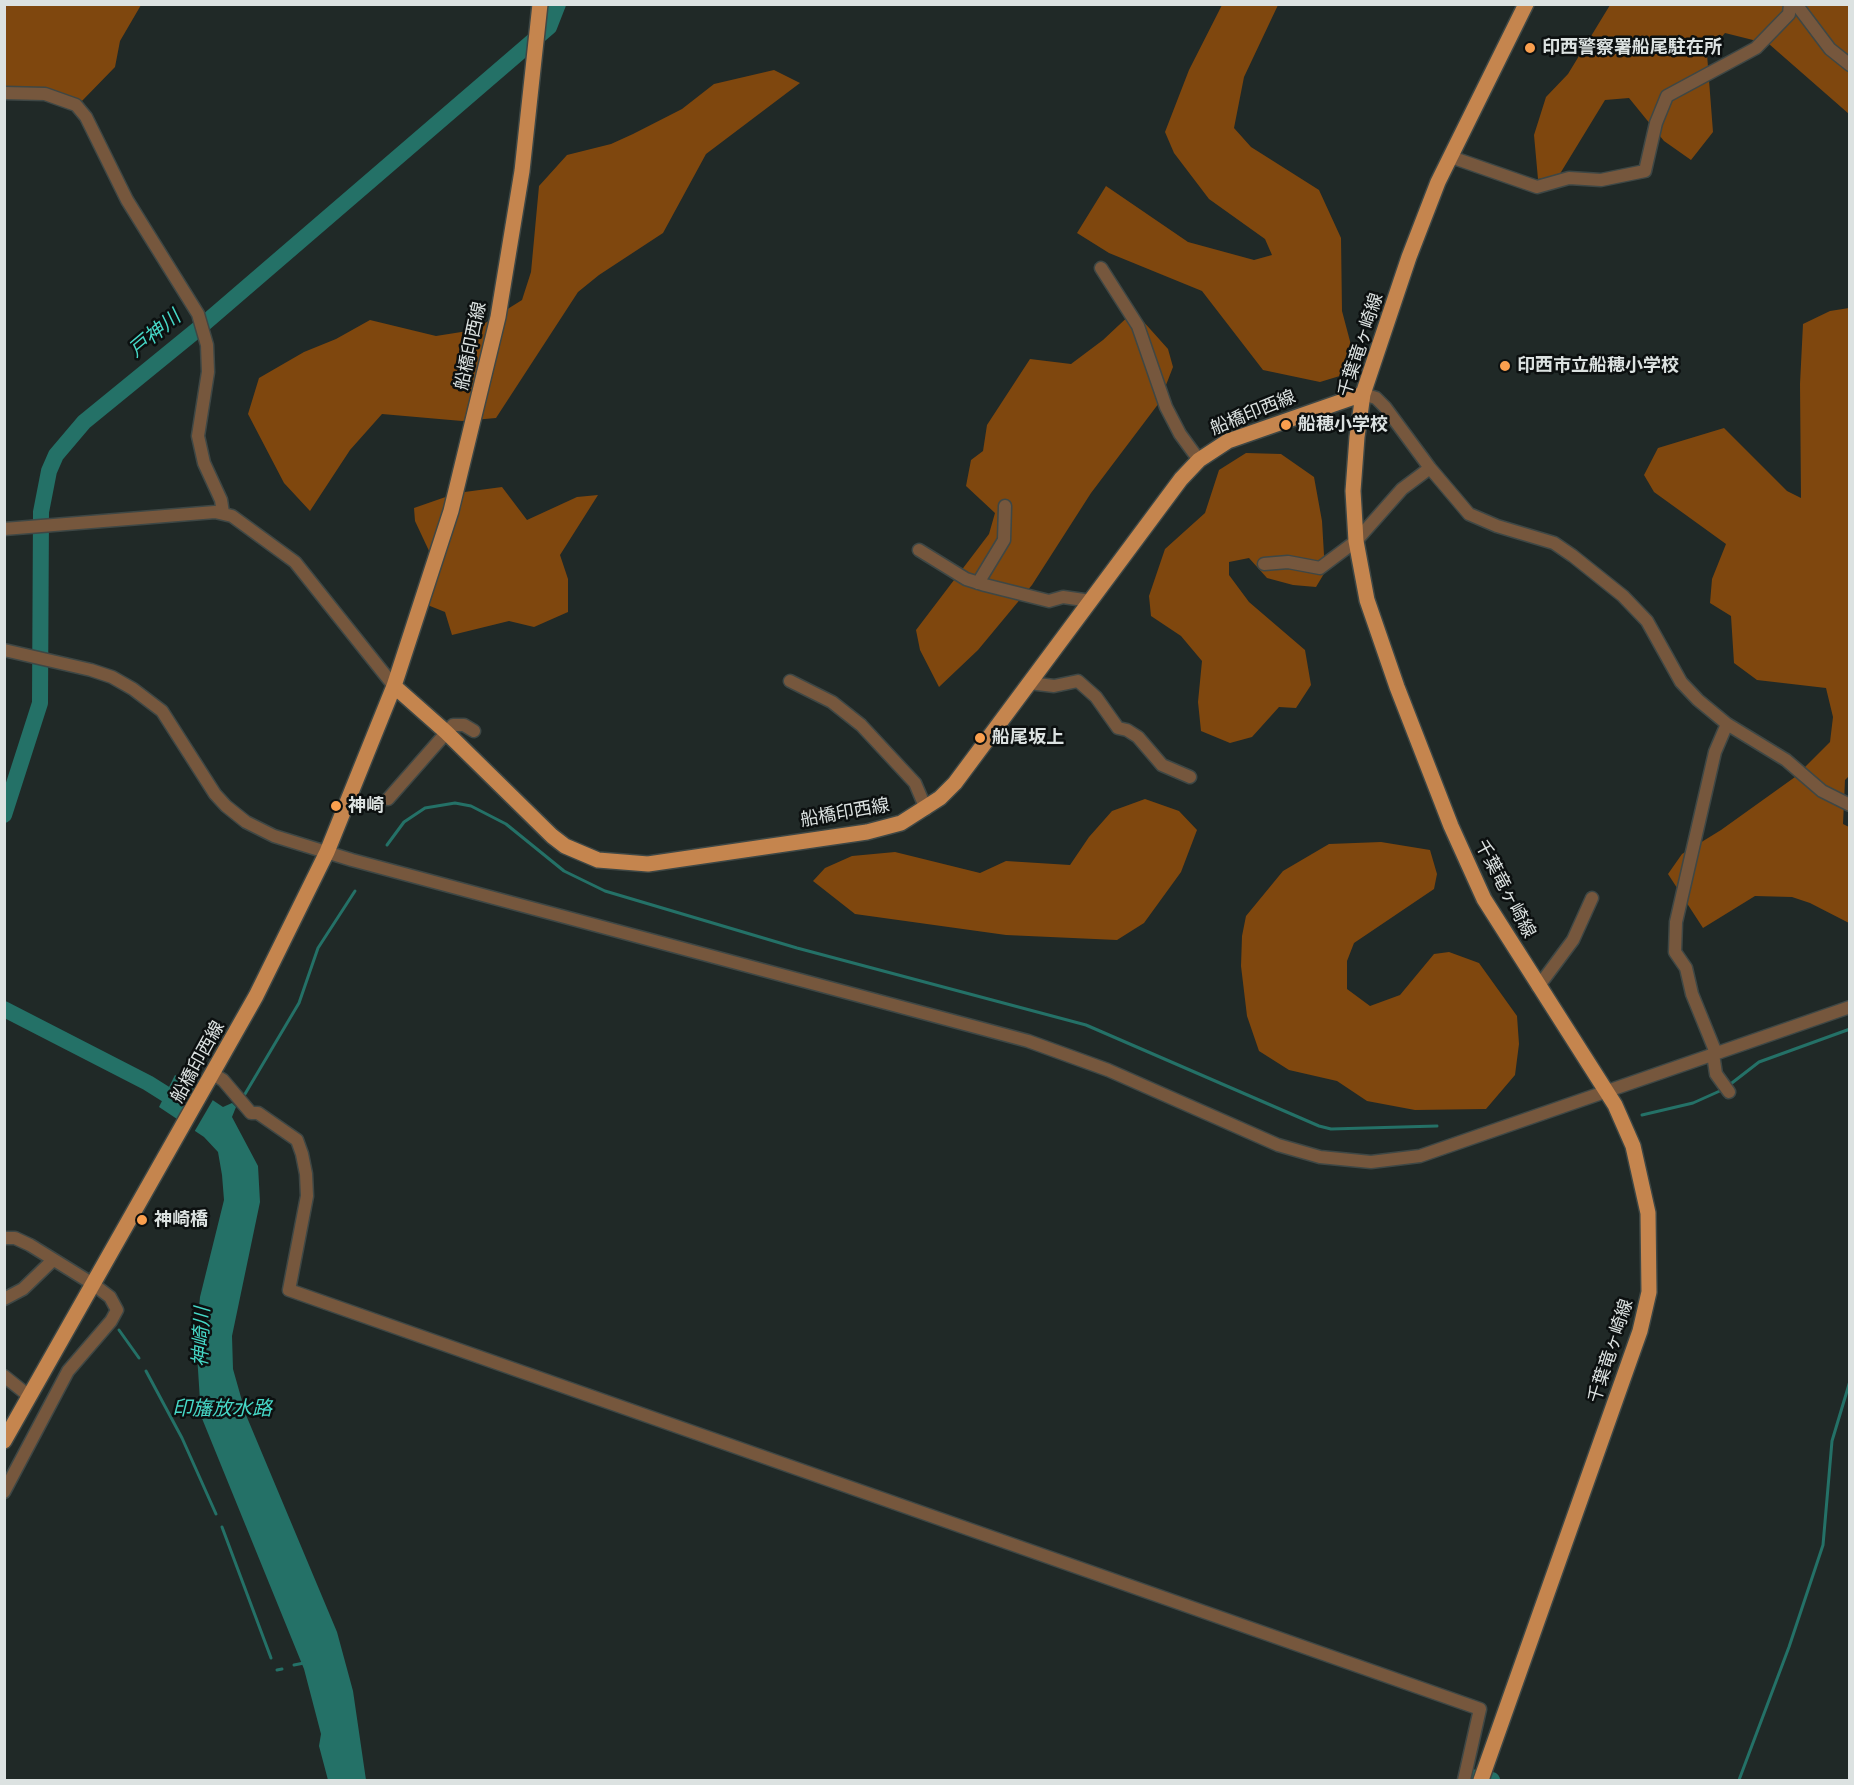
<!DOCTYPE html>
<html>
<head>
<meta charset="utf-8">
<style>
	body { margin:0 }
	#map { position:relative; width:1854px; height:1785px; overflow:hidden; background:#202927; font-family:Figtree,sans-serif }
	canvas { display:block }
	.frame { position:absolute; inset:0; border:6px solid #dce2e1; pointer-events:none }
</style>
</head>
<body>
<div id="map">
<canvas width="1854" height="1785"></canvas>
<div class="frame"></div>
</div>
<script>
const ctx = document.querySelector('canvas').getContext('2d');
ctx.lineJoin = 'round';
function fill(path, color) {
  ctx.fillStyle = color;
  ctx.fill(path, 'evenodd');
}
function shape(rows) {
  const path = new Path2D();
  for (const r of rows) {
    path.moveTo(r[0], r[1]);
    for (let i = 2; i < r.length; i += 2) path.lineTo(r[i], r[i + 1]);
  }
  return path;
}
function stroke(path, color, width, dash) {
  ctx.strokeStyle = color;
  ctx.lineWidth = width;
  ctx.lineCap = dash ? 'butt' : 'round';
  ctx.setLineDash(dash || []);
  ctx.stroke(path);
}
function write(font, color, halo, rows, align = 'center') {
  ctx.font = font + ' Figtree,"Noto Sans JP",sans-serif';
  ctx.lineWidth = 5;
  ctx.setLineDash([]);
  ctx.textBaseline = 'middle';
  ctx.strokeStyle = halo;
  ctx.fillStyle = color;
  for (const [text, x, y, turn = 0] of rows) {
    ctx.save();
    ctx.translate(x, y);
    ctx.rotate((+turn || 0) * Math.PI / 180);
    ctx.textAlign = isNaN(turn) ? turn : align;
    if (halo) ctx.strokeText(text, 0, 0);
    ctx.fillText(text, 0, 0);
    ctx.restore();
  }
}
fill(shape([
	[5,5,141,5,120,41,115,67,80,103,40,90,5,86],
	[1222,5,1278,5,1244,77,1234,128,1251,147,1319,190,1341,238,1342,311,1351,345,1343,375,1320,382,1263,370,1202,291,1109,253,1077,233,1106,186,1188,242,1254,260,1272,255,1265,239,1209,199,1174,153,1165,132,1189,70],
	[1610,5,1849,5,1849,114,1769,44,1725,33,1707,54,1713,132,1691,160,1664,141,1629,98,1605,100,1558,177,1538,179,1534,135,1546,97,1568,74],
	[774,70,800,83,706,154,663,233,599,275,578,292,496,418,462,421,382,414,350,450,310,511,284,483,248,414,259,378,304,352,336,339,370,320,436,336,474,330,522,300,531,272,539,186,567,155,611,144,633,134,682,109,714,84],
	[1849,308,1850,775,1845,780,1843,824,1849,827,1849,923,1810,903,1792,897,1755,896,1703,928,1668,874,1682,854,1721,830,1795,777,1830,742,1833,717,1826,688,1757,680,1734,663,1731,616,1710,603,1712,579,1726,544,1654,492,1644,475,1658,448,1724,428,1787,491,1801,498,1800,384,1803,324,1830,311],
	[1134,311,1168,349,1173,367,1159,403,1091,493,1032,585,978,650,939,687,920,650,916,630,989,534,995,513,966,486,971,460,983,451,987,425,1030,359,1071,364,1103,340],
	[1246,453,1281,454,1314,477,1322,521,1325,572,1316,587,1293,585,1267,578,1249,558,1229,562,1229,575,1249,602,1305,650,1311,685,1296,708,1279,707,1252,737,1230,743,1201,731,1198,702,1202,661,1181,636,1151,616,1149,596,1165,549,1205,513,1219,470],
	[502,487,527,520,577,497,598,495,560,555,568,579,568,612,534,627,509,621,452,635,445,612,415,600,430,553,415,521,414,508,457,493],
	[1145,799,1179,811,1197,830,1181,872,1144,923,1117,940,1006,935,855,914,813,881,825,868,852,856,895,852,980,873,1006,861,1070,865,1089,837,1112,811],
	[1381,842,1430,850,1437,874,1434,889,1354,943,1347,961,1347,989,1370,1006,1400,995,1434,954,1449,952,1479,963,1517,1016,1519,1044,1515,1075,1486,1109,1415,1110,1367,1101,1337,1081,1289,1070,1259,1051,1247,1016,1241,966,1242,936,1246,916,1283,871,1329,844]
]), '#7f470e');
fill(shape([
	[175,1075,223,1107,232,1103,236,1107,232,1117,258,1166,260,1202,232,1336,233,1369,246,1415,337,1632,353,1691,366,1780,328,1780,319,1746,321,1734,304,1669,201,1416,196,1339,200,1297,224,1200,222,1175,218,1152,204,1137,159,1107]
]), '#247167');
fill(shape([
	[200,1088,214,1098,193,1134,179,1124]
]), '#202927');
stroke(shape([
	[387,845,404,822,425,808,455,803,471,806,506,824,564,871,605,891,797,948,1086,1025,1319,1126,1331,1129,1437,1126],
	[1728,1086,1759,1062,1850,1029],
	[245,1094,299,1003,318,948,355,891],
	[1642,1115,1693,1103,1722,1090],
	[119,1330,139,1358],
	[146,1371,182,1438,216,1514],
	[222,1527,271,1658],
	[294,1665,304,1663],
	[277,1670,282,1669],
	[1739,1780,1789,1647,1823,1545,1832,1441,1850,1381]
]), '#247167', 3);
stroke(shape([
	[4,815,40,703,41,512,49,471,56,455,84,422,198,329,549,27,558,4],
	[4,1009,148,1083,183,1105],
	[1470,1777,1492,1780]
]), '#247167', 16);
const minor = shape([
	[1796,4,1830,49,1850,65],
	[4,93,45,94,76,105,86,117,127,200,198,314,207,345,208,372,198,436,204,463,221,500,223,513],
	[1451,157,1537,187,1569,178,1601,180,1645,171,1656,123,1667,96,1756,48,1789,14,1790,4],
	[1101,268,1138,326,1166,407,1180,434,1199,460],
	[1363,394,1376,398,1385,407,1430,468,1469,514,1497,526,1554,543,1573,556,1623,596,1647,621,1681,682,1698,700,1727,724,1786,760,1822,791,1850,805],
	[4,529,215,512,232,516,295,562,394,686],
	[919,550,966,579,985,585,1049,601,1063,597,1091,601],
	[1264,564,1288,562,1320,568,1356,541,1402,489,1430,468],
	[978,583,1004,540,1005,506],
	[4,650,91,670,112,677,133,689,162,711,215,794,226,806,246,822,274,836,352,860,1028,1041,1108,1070,1278,1145,1320,1157,1371,1162,1420,1156,1850,1007],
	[790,681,832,702,861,725,915,783,926,809],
	[1029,683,1054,686,1078,681,1096,697,1118,728,1127,730,1138,737,1162,765,1190,777],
	[388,799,453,725,464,725,474,731],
	[1538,987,1573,940,1592,898],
	[1716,1053,1692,994,1686,968,1675,952,1676,922,1715,752,1727,724],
	[1713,1054,1716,1074,1729,1092],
	[213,1074,223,1080,251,1113,258,1113,297,1140,302,1154,306,1174,307,1196,289,1290,1480,1709,1464,1780],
	[4,1238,15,1238,30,1245,93,1284,110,1297,117,1310,111,1321,68,1371,4,1492],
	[4,1299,23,1289,53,1260],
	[4,1376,29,1396]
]);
const major = shape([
	[394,686,446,732,552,836,565,846,598,860,648,864,867,832,901,823,940,798,955,783,1181,479,1199,460,1228,441,1363,394],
	[4,1441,256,996,327,852,394,686,451,511,498,317,522,171,540,4],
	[1481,1780,1640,1331,1649,1292,1648,1213,1633,1146,1615,1105,1484,899,1451,826,1397,687,1367,600,1356,541,1353,491,1357,437,1363,394,1409,257,1438,182,1526,4]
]);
stroke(minor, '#3e4745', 15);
stroke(major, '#3e4745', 18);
stroke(minor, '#76573d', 12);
stroke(major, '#c5854e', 15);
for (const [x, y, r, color] of [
	[1530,48,6,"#fa9f4e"],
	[1505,366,6,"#fa9f4e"],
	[1286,425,6,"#fa9f4e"],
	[980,738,6,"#fa9f4e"],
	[336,806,6,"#fa9f4e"],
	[142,1220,6,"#fa9f4e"]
]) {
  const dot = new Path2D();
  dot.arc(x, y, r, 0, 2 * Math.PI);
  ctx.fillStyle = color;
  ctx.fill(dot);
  stroke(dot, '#0c1010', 2);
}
write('bold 18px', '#dce2e1', '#0c1010', [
	["印西警察署船尾駐在所",1542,48],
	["印西市立船穂小学校",1517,366],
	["船穂小学校",1298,425],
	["船尾坂上",992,738],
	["神崎",348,806],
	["神崎橋",154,1220]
], 'left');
write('18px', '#dce2e1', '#0c1010', [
	["千葉竜ヶ崎線",1361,345,-72],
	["船橋印西線",471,346,-78],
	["船橋印西線",1253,413,-22],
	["船橋印西線",845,813,-10],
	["千葉竜ヶ崎線",1505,889,62],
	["船橋印西線",198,1062,-61],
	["千葉竜ヶ崎線",1611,1351,-72]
]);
write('italic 20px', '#46d8c7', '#0c1010', [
	["戸神川",155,334,-40],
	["神崎川",202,1337,-88],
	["印旛放水路",222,1409]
]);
</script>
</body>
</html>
